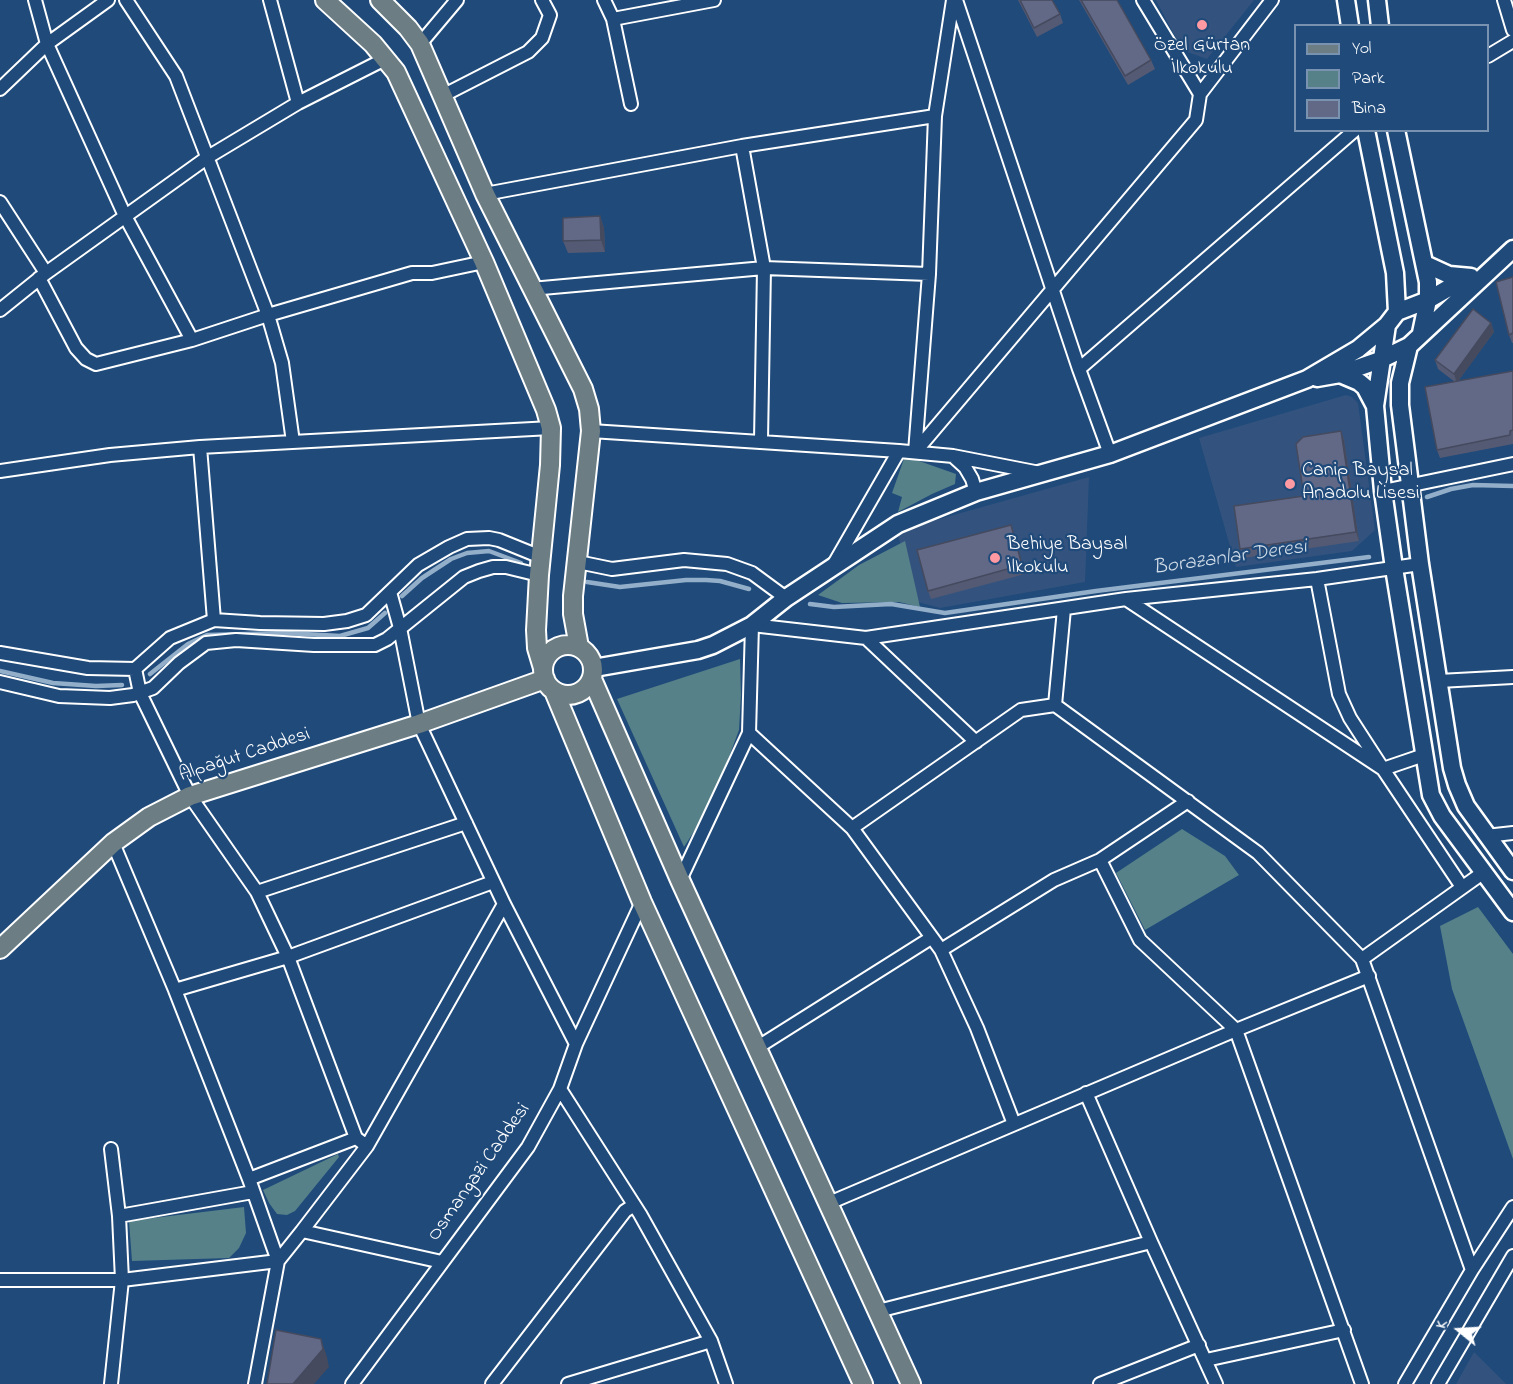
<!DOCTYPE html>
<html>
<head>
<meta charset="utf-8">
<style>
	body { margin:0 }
	#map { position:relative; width:1513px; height:1384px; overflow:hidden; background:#1f4a7a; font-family:"Indie Flower",sans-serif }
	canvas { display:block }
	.legend { position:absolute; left:1294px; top:24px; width:195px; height:108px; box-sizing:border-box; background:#1f4a7a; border:2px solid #7992af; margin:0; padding:8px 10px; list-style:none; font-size:18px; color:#fff }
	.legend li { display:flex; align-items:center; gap:12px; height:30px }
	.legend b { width:30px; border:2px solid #7992af }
	.north { position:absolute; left:1429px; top:1300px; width:60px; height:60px; -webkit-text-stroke:4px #1f4a7a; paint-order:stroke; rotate:288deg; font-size:16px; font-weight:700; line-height:24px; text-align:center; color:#fff }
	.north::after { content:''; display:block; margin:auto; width:21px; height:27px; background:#fff; clip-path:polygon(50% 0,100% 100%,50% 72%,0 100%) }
</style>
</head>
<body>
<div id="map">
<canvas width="1513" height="1384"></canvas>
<ul class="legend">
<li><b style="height:8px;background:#6c7e84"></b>Yol</li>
<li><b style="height:16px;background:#568189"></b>Park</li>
<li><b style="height:16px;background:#626987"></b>Bina</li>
</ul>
<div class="north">K</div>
</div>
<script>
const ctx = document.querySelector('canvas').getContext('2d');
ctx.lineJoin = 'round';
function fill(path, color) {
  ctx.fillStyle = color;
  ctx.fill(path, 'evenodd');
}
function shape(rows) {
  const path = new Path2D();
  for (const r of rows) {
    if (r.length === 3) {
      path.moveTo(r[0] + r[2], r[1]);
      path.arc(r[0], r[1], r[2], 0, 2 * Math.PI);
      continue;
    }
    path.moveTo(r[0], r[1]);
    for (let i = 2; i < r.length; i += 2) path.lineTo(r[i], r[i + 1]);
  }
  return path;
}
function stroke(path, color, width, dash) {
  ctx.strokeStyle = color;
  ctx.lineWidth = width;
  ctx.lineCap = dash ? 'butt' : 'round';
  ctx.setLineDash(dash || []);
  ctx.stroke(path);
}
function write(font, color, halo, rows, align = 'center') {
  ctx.font = font + ' "Indie Flower",sans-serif';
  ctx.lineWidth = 4.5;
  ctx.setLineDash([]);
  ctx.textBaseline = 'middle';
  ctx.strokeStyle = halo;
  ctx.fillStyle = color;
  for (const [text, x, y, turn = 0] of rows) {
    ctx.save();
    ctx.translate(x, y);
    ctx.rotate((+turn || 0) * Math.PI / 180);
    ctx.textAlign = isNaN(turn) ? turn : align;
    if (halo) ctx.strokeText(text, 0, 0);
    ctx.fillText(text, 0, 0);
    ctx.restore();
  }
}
fill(shape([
	[1156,0,1254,0,1207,59,1182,50],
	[1346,395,1352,397,1358,403,1375,530,1352,551,1236,567,1199,438],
	[1089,477,1085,582,940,608,914,601,898,535,911,527],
	[1474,1352,1506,1384,1456,1384]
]), '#33537e');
fill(shape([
	[905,456,956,474,955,484,932,494,898,512,902,497,892,493],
	[905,541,920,607,899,602,842,603,818,595,859,565],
	[740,659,741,695,739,730,711,805,684,847,617,699],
	[1182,829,1225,856,1239,875,1145,930,1116,873],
	[1478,907,1513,954,1513,1159,1452,989,1440,926],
	[338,1154,339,1157,295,1211,287,1215,277,1214,269,1203,263,1190],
	[244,1207,246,1233,239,1248,229,1258,132,1261,129,1221]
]), '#568189');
stroke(shape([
	[1427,497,1451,489,1473,485,1513,486],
	[587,582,620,587,686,580,706,580,720,581,749,589],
	[402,596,422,578,451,559,467,553,489,551,521,563],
	[810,604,834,607,891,604,945,613,1096,591,1369,557],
	[0,671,53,683,96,686,122,685],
	[150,674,188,644,207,635,286,633,340,636,368,628,385,613]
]), '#92aec9', 4.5);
const minor = shape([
	[35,0,47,44,125,216,192,340,268,315,412,273,432,273,484,262],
	[126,0,176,76,268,315,282,363,293,442],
	[270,0,298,103],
	[604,0,613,19,631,104],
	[956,0,1079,369,1355,130],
	[1143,0,1200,94],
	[1504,0,1513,30],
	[613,19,714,0],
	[420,44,457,0],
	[1488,56,1513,41],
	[0,89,47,44,108,0],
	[442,96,528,52,542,38,550,15,542,0],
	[742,146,764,268,761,440],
	[485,194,742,146,935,116],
	[0,202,46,273],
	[39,278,76,348,86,359,96,364,192,340],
	[531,289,764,268,929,274],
	[0,310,46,273,208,157,298,103,387,58],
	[1079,369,1110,454],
	[591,431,899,451,953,456,1040,473],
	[200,447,214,620],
	[915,452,1196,120,1200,94,1272,0],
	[915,452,929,274,935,116,953,0],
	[954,457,965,467,972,479,976,492],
	[0,471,110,455,200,447,551,428],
	[1383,491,1513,464],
	[578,562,612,569,684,560,727,564,752,573,786,598],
	[834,564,899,451],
	[1317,579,1339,694,1350,718,1383,769,1424,755],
	[390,592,400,628,419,724,504,904,576,1044],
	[1126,599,1383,769,1462,887],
	[866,638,976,742],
	[0,653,88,668,135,669,170,638,214,620,260,623,324,624,347,621,366,615,418,565,449,547,467,539,489,538,499,540,541,557],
	[135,669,140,693,190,796,257,892,288,957,356,1138,367,1146],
	[1439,681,1513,677],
	[0,682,59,696,110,698,133,695,153,688,179,663,206,643,236,640,314,645,375,645,387,639,464,577,479,571,493,567,506,567,539,575],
	[1055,705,1064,609],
	[749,733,852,828,941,950,977,1028,1014,1124],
	[852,828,1021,710,1055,705,1258,853,1362,959,1472,1270],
	[1486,836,1513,833],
	[1100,860,1140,940,1236,1030,1362,1384],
	[680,880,749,733,752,625,866,638,1126,599,1317,579,1420,564],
	[257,892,466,823],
	[941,950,1054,880,1100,860,1188,801],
	[1362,959,1484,872],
	[175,990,288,957,493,882],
	[758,1047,931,938],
	[560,1089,640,1214,711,1341,726,1384],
	[1086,1093,1151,1242,1216,1384],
	[249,1179,356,1138],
	[829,1203,1236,1030,1369,976],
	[119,1216,253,1192],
	[302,1231,367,1146,504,904],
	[0,1280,122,1280,119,1216,111,1149],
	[878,1311,1151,1242],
	[1206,1360,1344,1330],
	[111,1384,122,1280,278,1261,249,1179,175,990,113,843],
	[255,1384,278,1261,302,1231,442,1262],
	[352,1384,528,1147,560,1089,576,1044,642,902],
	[492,1384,625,1211,634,1205],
	[568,1384,711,1341],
	[1100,1384,1199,1345],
	[1405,1384,1472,1270,1513,1207],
	[1438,1384,1513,1256]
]);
const secondary = shape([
	[1346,0,1350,26],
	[1377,0,1380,26],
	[1366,130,1395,273,1397,312],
	[1396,130,1428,282,1428,300,1421,333],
	[1425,264,1449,275,1471,277],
	[1387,325,1375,406,1383,491,1394,568,1431,795,1442,816,1513,912],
	[1409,346,1400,383,1400,405,1420,564,1452,768,1457,785,1466,806,1513,871],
	[1340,374,1359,382,1365,387,1375,406],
	[1317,378,1340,374,1380,360,1409,346,1513,249],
	[594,668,698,650,713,645,752,625,786,598,898,524,976,492,1110,454,1307,379,1358,349,1387,325,1397,312,1428,300,1466,278]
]);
const primary = shape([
	[325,0,373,44,396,72,484,262,546,410,551,428,550,465,539,575,536,630,537,648,543,668],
	[380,0,408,28,420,44,485,194,583,389,589,409,591,431,573,596,573,614,579,647],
	[568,670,25],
	[592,679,680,880,911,1384],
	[554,691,642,902,863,1384],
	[0,949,113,843,149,817,190,796,419,724,545,679]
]);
stroke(minor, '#fff', 16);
stroke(secondary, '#fff', 21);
stroke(primary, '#fff', 22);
stroke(minor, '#1f4a7a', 12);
stroke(secondary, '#1f4a7a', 16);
stroke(primary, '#6c7e84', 18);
fill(shape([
	[1018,0,1052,0,1060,14,1063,23,1037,37],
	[1079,0,1117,0,1151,60,1155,69,1128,85],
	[600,216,604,228,605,252,568,253,563,241],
	[1513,277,1513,343,1512,343,1509,335],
	[1491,323,1494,332,1458,381,1513,371,1513,444,1440,458,1437,450,1455,382,1438,369,1435,360],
	[1341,431,1344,440,1359,541,1243,558,1240,549,1304,496],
	[1011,525,1025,574,931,599,928,591]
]), '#545a74');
fill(shape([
	[600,216,604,228,605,252,601,240],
	[1491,323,1494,332,1457,383,1454,374],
	[1341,431,1344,440,1359,541,1356,532],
	[1011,525,1014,534,1025,574,1022,565],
	[321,1339,327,1357,329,1367,314,1384,293,1384]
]), '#454a5e');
const building = shape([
	[1020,0,1052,0,1060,14,1034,28,1020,0],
	[1081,0,1117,0,1151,60,1125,76,1081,0],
	[600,216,601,240,563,241,563,218,600,216],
	[1513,277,1513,333,1509,335,1496,282,1513,277],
	[1473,309,1491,323,1454,374,1435,360,1473,309],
	[1513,371,1513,430,1510,431,1510,435,1437,450,1425,387,1513,371],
	[1341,431,1356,532,1240,549,1234,506,1304,496,1296,444,1303,437,1341,431],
	[1011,525,1022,565,928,591,917,550,1011,525],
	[276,1330,321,1339,323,1349,293,1384,267,1384,276,1330]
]);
fill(building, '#626987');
stroke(building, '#454a5e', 1.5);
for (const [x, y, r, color] of [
	[1202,25,6,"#ff9aa2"],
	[1290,484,6,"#ff9aa2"],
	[995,558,6,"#ff9aa2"]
]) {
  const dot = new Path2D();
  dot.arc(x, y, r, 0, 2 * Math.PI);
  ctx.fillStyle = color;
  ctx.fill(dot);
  stroke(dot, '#1f4a7a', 2);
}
write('20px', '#fff', '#1f4a7a', [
	["Özel Gürtan",1202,47,"center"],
	["İlkokulu",1202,70,"center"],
	["Canip Baysal",1302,472],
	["Anadolu Lisesi",1302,495],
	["Behiye Baysal",1007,546],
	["İlkokulu",1007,569]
], 'left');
write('20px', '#fff', '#1f4a7a', [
	["Alpağut Caddesi",245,756,-18],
	["Osmangazi Caddesi",480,1173,-55]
]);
write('italic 21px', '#d2dde8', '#1f4a7a', [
	["Borazanlar Deresi",1230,559,-8]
]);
</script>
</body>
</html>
